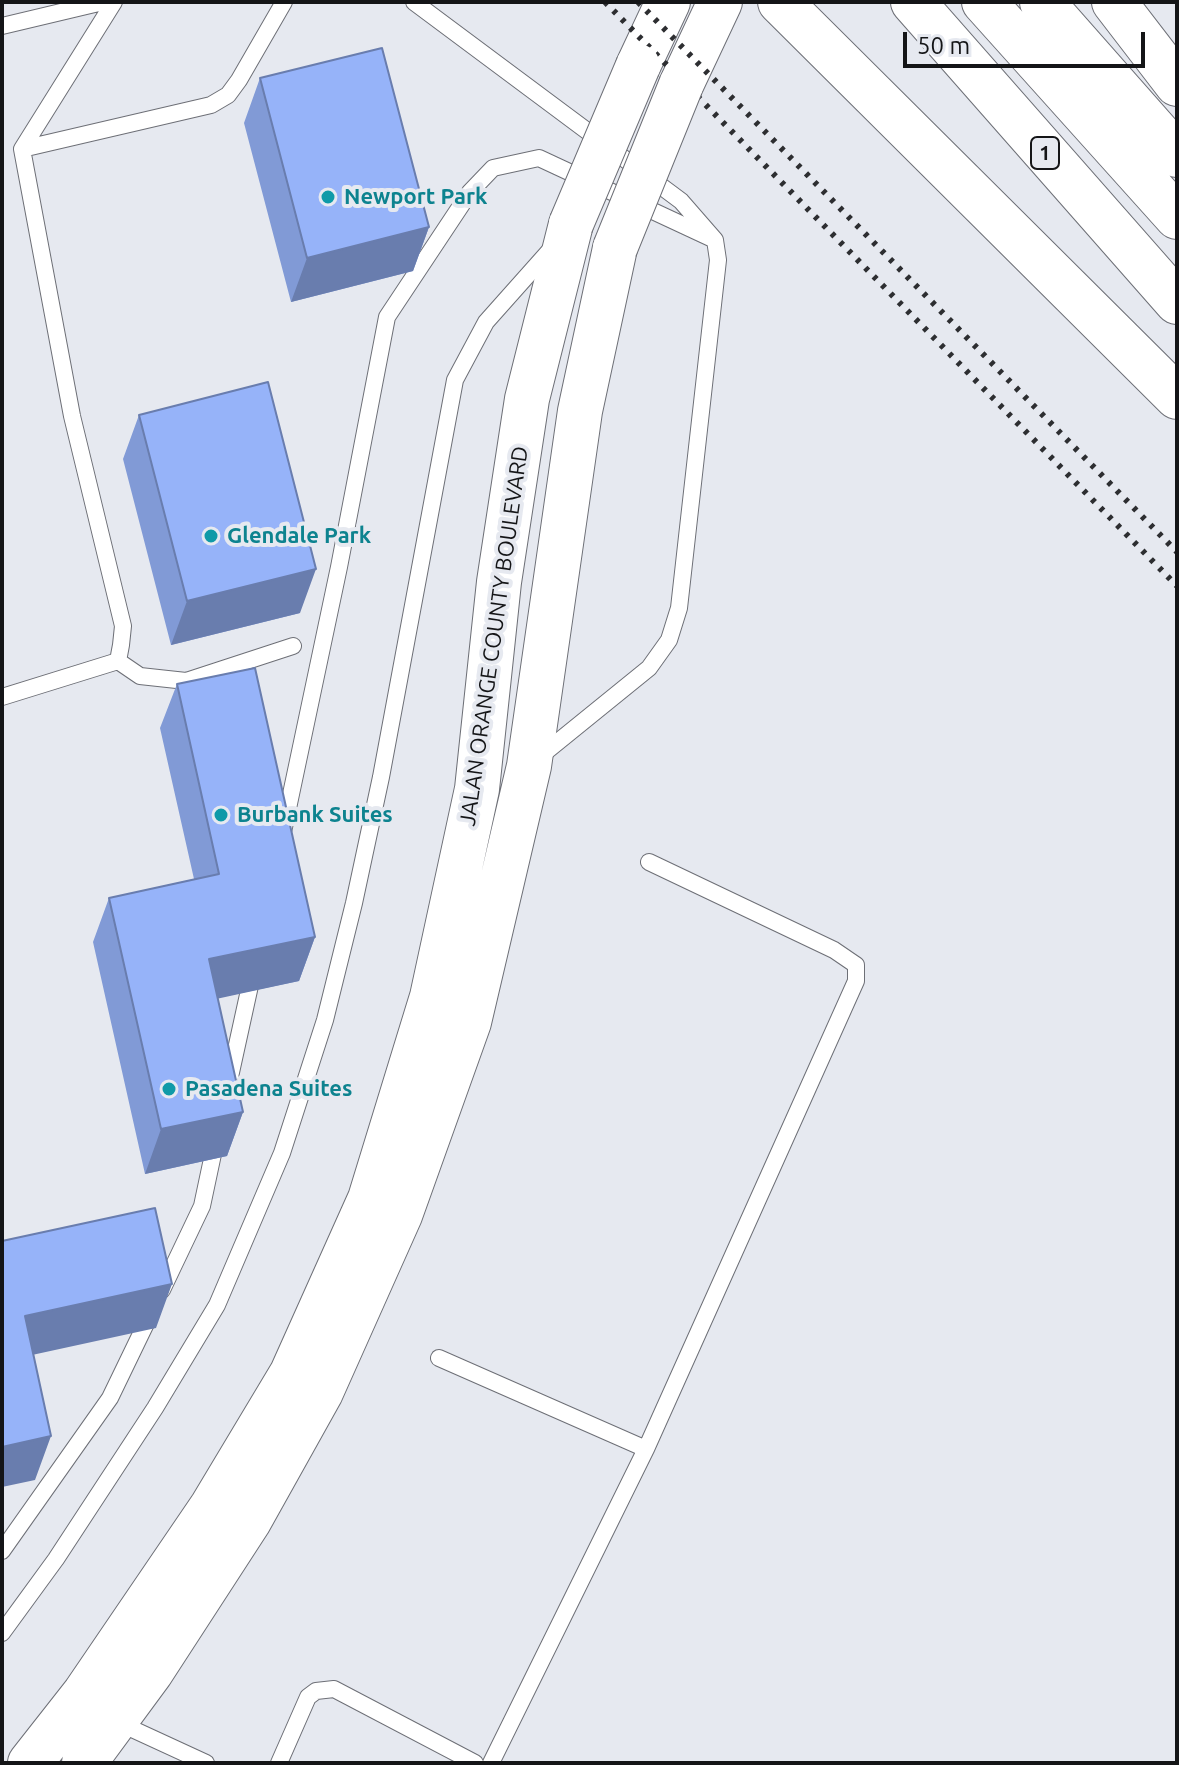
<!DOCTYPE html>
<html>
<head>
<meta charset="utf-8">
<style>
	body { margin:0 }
	#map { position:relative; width:1179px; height:1765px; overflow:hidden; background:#e6e9f0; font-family:Ubuntu,sans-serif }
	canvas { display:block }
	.frame { position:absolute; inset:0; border:4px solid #141517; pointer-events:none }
	.scale { position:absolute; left:903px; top:32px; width:242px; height:36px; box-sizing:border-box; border:4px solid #141517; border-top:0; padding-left:10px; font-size:24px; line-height:28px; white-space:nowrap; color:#141517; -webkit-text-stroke:6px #e6e9f0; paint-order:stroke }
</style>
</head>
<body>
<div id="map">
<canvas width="1179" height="1765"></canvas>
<div class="frame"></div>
<div class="scale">50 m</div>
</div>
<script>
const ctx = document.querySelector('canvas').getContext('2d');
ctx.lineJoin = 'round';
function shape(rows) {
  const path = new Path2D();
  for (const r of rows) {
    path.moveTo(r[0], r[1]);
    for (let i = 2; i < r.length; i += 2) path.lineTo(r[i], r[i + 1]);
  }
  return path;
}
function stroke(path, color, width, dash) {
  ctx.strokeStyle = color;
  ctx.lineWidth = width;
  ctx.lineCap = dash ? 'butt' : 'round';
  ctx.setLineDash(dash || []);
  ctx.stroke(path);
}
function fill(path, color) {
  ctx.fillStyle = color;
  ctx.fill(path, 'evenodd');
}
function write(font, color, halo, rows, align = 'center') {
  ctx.font = font + ' Ubuntu,sans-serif';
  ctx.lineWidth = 8;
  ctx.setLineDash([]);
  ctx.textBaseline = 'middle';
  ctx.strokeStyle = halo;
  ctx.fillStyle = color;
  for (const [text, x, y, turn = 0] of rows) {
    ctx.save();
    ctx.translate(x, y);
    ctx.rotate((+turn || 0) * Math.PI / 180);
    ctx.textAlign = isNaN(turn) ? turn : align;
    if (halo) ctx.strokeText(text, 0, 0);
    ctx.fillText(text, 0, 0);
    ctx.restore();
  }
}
const lane = shape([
	[414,2,681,201,715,240,718,260,679,608,669,640,649,668,538,758],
	[2,26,103,2],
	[22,149,211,105,228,95,239,80,284,2],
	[118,661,140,676,186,681,293,646],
	[2,697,118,661,121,645,123,626,72,416,22,149,114,2],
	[283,832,339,567,387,317,470,192,493,168,539,158,715,240],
	[228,1086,253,972],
	[162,1290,202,1206,216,1140],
	[439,1358,646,1449],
	[2,1551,110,1398,152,1311],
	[2,1633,56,1559,155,1408,217,1305,282,1153,325,1020,354,903,381,777,455,380,486,322,551,249],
	[117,1722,206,1763],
	[279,1763,308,1697,316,1691,334,1689,475,1763],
	[491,1763,646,1449,856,981,856,965,834,950,649,862]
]);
const secondary = shape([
	[638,66,668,2],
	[681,85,720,2],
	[30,1763,85,1693,211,1508,292,1373,370,1199,432,997,477,789,499,582,527,399,571,224],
	[84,1763,151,1672,249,1521,321,1392,400,1215,469,1022,529,766,580,411,615,248]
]);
const highway = shape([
	[780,2,1177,397],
	[913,2,1177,302],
	[984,2,1177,217],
	[1042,2,1177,155],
	[1114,2,1177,84]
]);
stroke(lane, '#6d6f76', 18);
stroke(secondary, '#6d6f76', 46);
stroke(highway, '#6d6f76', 46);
stroke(lane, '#fff', 16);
stroke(secondary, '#fff', 44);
stroke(highway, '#fff', 44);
stroke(shape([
	[605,2,1177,586],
	[638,2,1177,552]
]), '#2d2e31', 6, [4, 8]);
const secondaryBridge = shape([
	[571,224,638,66],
	[615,248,681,85]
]);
stroke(secondaryBridge, '#6d6f76', 46, []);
stroke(secondaryBridge, '#fff', 44);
fill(shape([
	[260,78,429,227,413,271,291,302,244,123],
	[139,415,300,613,171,645,123,459],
	[177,684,315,937,299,981,217,998,243,1112,227,1156,145,1174,93,942,109,898,194,879,160,728]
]), '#819ad6');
fill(shape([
	[429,227,413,271,291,302,307,258],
	[316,569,300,613,171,645,187,601],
	[315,937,299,981,193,1004,209,959],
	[243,1112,227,1156,145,1174,161,1129],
	[172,1284,156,1328,9,1360,25,1316],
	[51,1436,35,1480,2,1487,2,1447]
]), '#697dae');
const building = shape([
	[382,48,429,227,307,258,260,78,382,48],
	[268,382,316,569,187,601,139,415,268,382],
	[255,668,315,937,209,959,243,1112,161,1129,109,898,219,874,177,684,255,668],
	[155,1208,172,1284,25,1316,51,1436,2,1447,2,1241,155,1208]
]);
fill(building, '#96b3f9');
stroke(building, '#697dae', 2);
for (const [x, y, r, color] of [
	[328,197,8,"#0f9aa8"],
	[211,536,8,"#0f9aa8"],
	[221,815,8,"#0f9aa8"],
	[169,1089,8,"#0f9aa8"]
]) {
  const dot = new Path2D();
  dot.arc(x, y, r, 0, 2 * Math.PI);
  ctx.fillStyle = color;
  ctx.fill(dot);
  stroke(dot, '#e6e9f0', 3);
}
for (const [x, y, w] of [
	[1045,153,28]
]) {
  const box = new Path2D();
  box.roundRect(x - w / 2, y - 16, w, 32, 6);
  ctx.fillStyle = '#e6e9f0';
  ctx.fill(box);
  stroke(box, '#141517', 2);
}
write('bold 20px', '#141517', null, [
	["1",1045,153]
]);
write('bold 22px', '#0d838f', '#e6e9f0', [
	["Newport Park",344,197],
	["Glendale Park",227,536],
	["Burbank Suites",237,815],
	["Pasadena Suites",185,1089]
], 'left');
write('22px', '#141517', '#e6e9f0', [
	["JALAN ORANGE COUNTY BOULEVARD",494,636,-82]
]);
</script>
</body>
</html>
